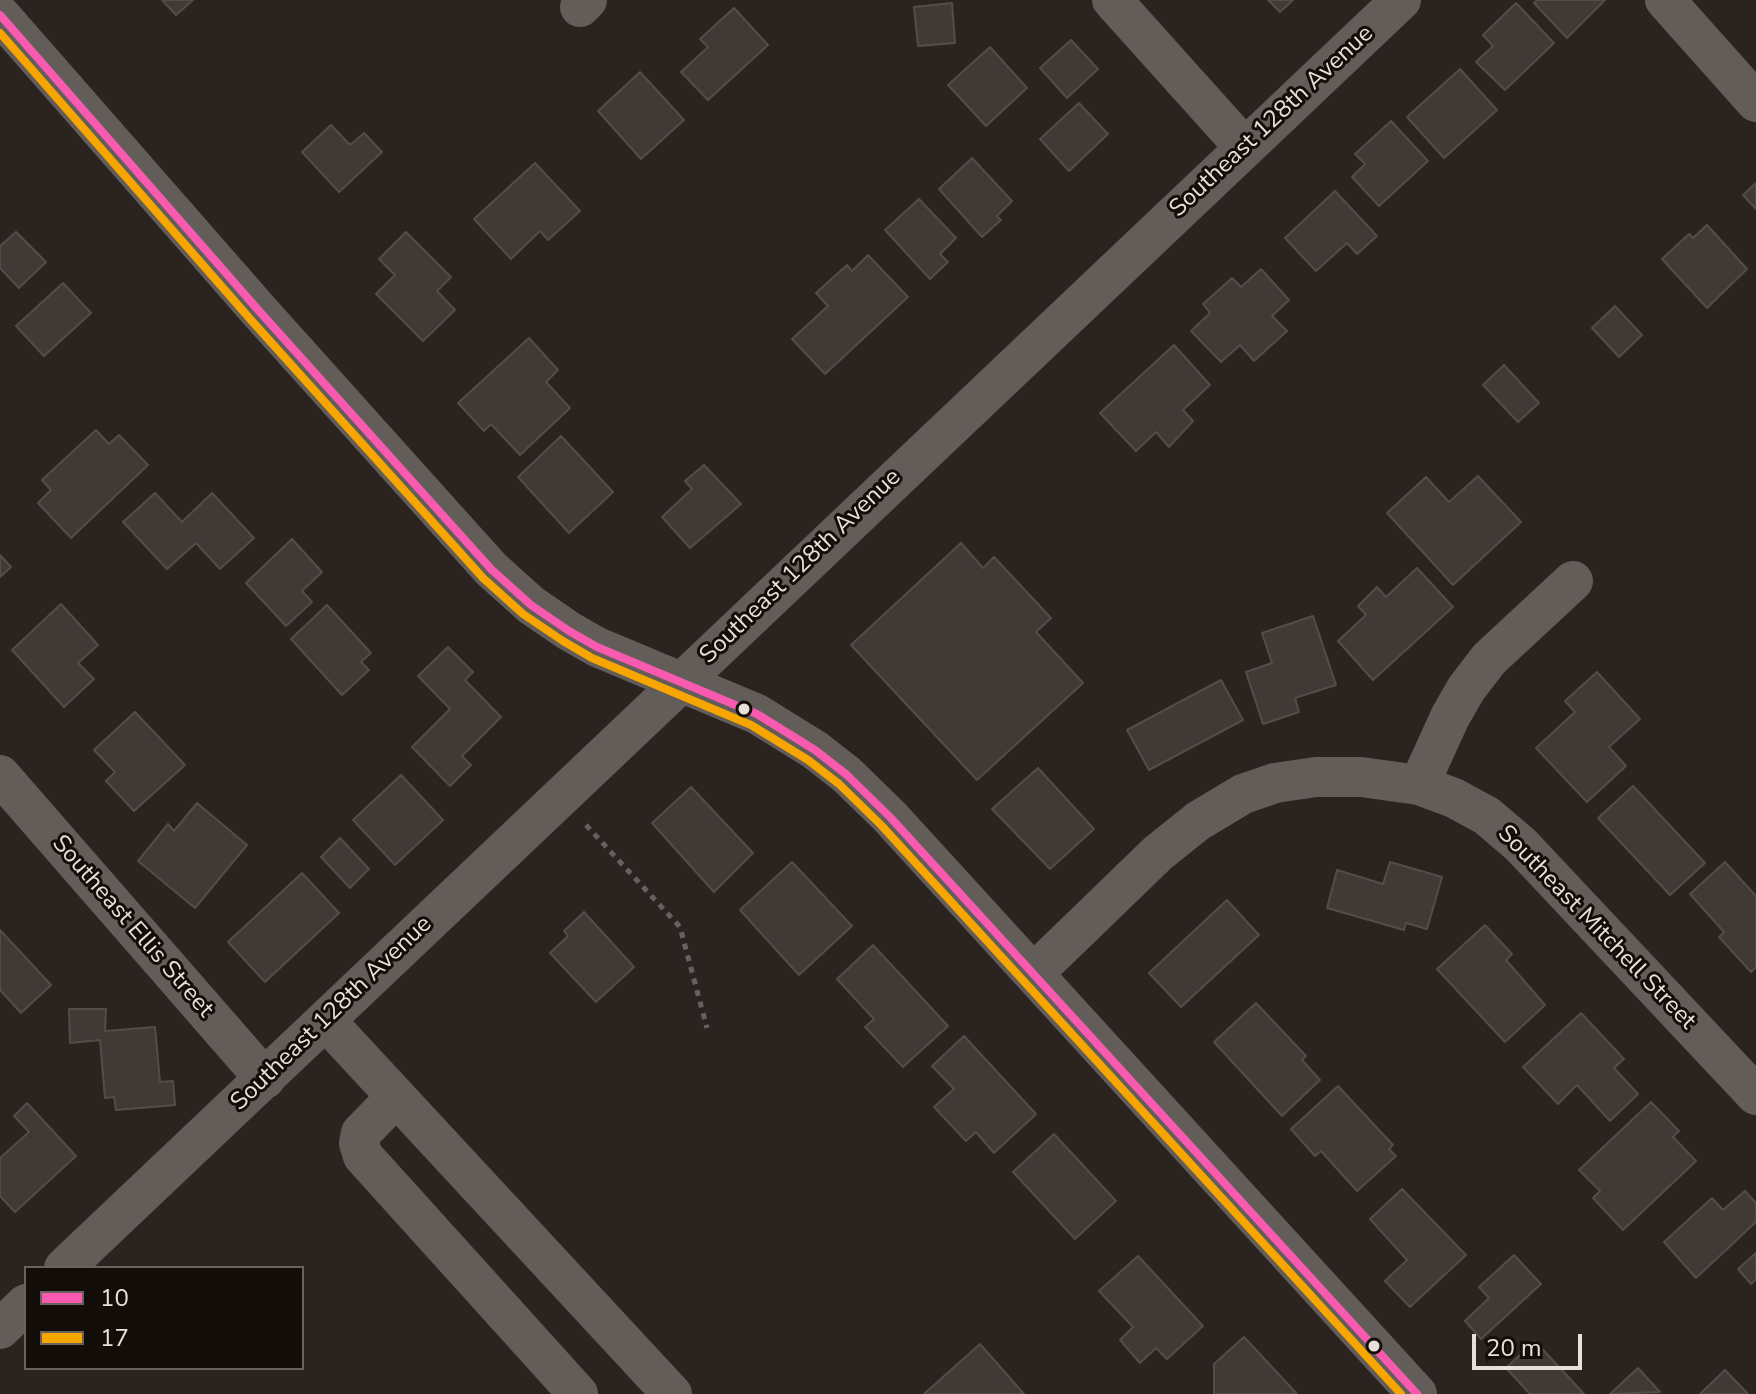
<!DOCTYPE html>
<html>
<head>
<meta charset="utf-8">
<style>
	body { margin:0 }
	#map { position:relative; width:1756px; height:1394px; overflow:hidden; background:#2b231f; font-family:"Nunito Sans",sans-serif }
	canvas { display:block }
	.legend { position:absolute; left:24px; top:1266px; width:280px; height:104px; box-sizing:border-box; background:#130d0a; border:2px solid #69615d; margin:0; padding:10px 14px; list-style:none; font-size:24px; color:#e9dfda }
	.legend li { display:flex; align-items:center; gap:16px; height:40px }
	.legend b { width:40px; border:2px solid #69615d }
	.scale { position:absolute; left:1472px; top:1334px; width:110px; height:36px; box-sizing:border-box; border:4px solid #e9dfda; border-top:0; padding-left:10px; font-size:24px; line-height:28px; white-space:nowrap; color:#e9dfda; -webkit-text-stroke:6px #130d0a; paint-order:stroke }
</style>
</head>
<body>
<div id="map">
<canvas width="1756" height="1394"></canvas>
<ul class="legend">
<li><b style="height:10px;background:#f75aaf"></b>10</li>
<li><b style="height:10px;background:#f7a600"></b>17</li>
</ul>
<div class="scale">20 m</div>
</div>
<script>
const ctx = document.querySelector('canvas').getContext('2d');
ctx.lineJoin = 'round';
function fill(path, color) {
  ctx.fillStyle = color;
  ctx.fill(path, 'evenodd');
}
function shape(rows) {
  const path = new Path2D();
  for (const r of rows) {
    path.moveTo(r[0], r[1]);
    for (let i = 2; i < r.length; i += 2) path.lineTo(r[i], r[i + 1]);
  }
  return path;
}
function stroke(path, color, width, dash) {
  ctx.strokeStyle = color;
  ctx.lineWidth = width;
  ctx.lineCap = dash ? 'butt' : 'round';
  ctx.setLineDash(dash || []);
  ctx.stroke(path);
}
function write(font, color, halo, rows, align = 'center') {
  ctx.font = font + ' "Nunito Sans",sans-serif';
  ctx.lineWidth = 6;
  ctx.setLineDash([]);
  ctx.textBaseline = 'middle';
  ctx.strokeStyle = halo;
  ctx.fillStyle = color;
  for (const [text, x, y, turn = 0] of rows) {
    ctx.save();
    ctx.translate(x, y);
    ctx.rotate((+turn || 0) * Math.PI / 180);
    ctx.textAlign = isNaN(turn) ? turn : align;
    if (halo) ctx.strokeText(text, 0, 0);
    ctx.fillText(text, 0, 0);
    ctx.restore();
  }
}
const building = shape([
	[162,0,193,0,176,15,162,0],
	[1268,0,1293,0,1280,12,1268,0],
	[1537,0,1605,0,1567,38,1534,3,1537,0],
	[952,3,955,43,918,46,914,7,952,3],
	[1516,3,1554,43,1505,90,1476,62,1493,46,1483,35,1516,3],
	[734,8,768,45,708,100,681,72,708,47,700,39,734,8],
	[1071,40,1098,69,1067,98,1040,68,1071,40],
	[990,47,1027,88,986,126,948,85,990,47],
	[1460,69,1497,110,1444,158,1407,117,1460,69],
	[640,72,684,120,641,159,598,111,640,72],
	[1079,103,1108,134,1069,171,1040,139,1079,103],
	[1391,121,1428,161,1379,206,1352,177,1365,164,1355,154,1391,121],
	[331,125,350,145,364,133,382,152,339,192,302,152,331,125],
	[972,158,1012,201,997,216,1001,220,982,237,939,189,972,158],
	[535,163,580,211,548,240,540,231,511,259,474,219,535,163],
	[1756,183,1756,209,1743,195,1756,183],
	[1335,191,1377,236,1357,254,1347,243,1316,271,1285,238,1335,191],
	[919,199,956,238,940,254,948,262,930,279,885,230,919,199],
	[1707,225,1747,269,1707,308,1662,259,1689,234,1693,238,1707,225],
	[16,232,46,262,19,288,0,268,0,246,16,232],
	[406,232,451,277,437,291,455,310,423,341,376,294,395,275,379,259,406,232],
	[868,255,908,297,825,374,792,339,828,306,816,293,847,265,852,271,868,255],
	[1261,269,1289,300,1272,316,1287,331,1254,361,1240,345,1221,362,1191,331,1210,313,1203,304,1232,278,1241,287,1261,269],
	[63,283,91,313,44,356,16,326,63,283],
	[1615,306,1642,335,1619,357,1592,328,1615,306],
	[529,338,558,370,546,382,570,408,520,455,491,424,484,431,458,403,529,338],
	[1174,345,1210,385,1183,410,1193,421,1169,447,1156,432,1136,451,1100,413,1174,345],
	[1504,365,1539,403,1518,422,1483,385,1504,365],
	[96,430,109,444,119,435,148,465,71,538,38,503,51,490,42,480,96,430],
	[561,436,613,492,569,533,518,477,561,436],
	[704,465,741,504,690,548,662,517,692,489,685,481,704,465],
	[1478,476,1521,522,1453,585,1387,513,1426,477,1449,502,1478,476],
	[155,493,182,522,212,493,254,538,220,569,196,543,167,569,123,522,155,493],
	[292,539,322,572,302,591,312,602,286,626,246,583,292,539],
	[961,543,983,568,994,557,1051,618,1036,632,1083,683,977,780,851,645,961,543],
	[0,555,11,567,0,577,0,555],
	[1417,568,1453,607,1373,680,1338,641,1366,615,1358,606,1377,587,1386,597,1417,568],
	[61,604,98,645,78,663,94,679,64,707,12,650,61,604],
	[327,605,371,653,361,662,369,670,342,695,291,639,327,605],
	[1313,616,1336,685,1295,698,1299,712,1263,724,1246,672,1272,663,1262,633,1313,616],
	[448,647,473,672,465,680,501,717,462,756,471,765,450,786,412,747,450,709,418,676,448,647],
	[1597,672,1640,719,1609,747,1626,766,1587,802,1536,748,1575,712,1565,701,1597,672],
	[1221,680,1243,720,1149,770,1127,730,1221,680],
	[135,712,185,765,134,811,106,781,115,772,94,750,135,712],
	[1038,768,1094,829,1050,869,992,809,1038,768],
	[401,775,443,820,395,865,353,820,401,775],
	[1633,786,1705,863,1670,895,1598,818,1633,786],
	[691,787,753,853,714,892,652,823,691,787],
	[197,803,247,845,195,908,138,861,168,824,174,831,197,803],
	[340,838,369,869,350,888,321,857,340,838],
	[792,862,852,926,799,975,740,910,792,862],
	[1390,862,1442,877,1427,929,1406,923,1404,930,1327,908,1337,870,1383,884,1390,862],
	[1725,862,1756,896,1756,967,1751,972,1719,937,1724,932,1690,894,1725,862],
	[302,873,339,913,265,982,228,942,302,873],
	[1227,900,1259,935,1181,1007,1149,973,1227,900],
	[584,912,634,967,596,1002,550,953,568,936,564,931,584,912],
	[1485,925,1512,954,1506,960,1545,1005,1505,1042,1437,969,1485,925],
	[0,930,51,985,21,1013,0,990,0,930],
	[873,945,948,1026,903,1067,865,1027,874,1019,837,979,873,945],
	[1256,1003,1306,1056,1302,1060,1320,1080,1282,1116,1214,1042,1256,1003],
	[69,1009,106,1009,105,1031,155,1027,160,1082,173,1081,175,1105,116,1110,114,1097,105,1098,100,1040,70,1043,69,1009],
	[1581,1013,1624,1059,1614,1068,1638,1094,1610,1121,1577,1085,1558,1104,1523,1067,1581,1013],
	[964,1036,1036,1114,994,1153,976,1132,966,1141,934,1107,954,1089,932,1066,964,1036],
	[1338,1086,1393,1145,1389,1149,1396,1156,1357,1191,1321,1151,1315,1156,1291,1129,1338,1086],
	[1651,1102,1679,1131,1673,1137,1696,1161,1623,1230,1593,1198,1600,1191,1579,1170,1651,1102],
	[27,1103,76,1156,15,1212,0,1196,0,1158,29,1132,14,1116,27,1103],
	[1054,1134,1116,1201,1075,1239,1013,1172,1054,1134],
	[1402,1189,1466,1255,1410,1307,1385,1281,1407,1260,1370,1219,1402,1189],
	[1745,1191,1756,1203,1756,1222,1696,1278,1664,1242,1712,1198,1723,1210,1745,1191],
	[1756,1253,1756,1279,1751,1284,1738,1269,1756,1253],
	[1514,1255,1541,1284,1481,1339,1465,1321,1489,1298,1479,1287,1514,1255],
	[1138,1256,1203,1326,1167,1359,1156,1348,1140,1363,1120,1340,1133,1327,1099,1291,1138,1256],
	[1244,1337,1297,1394,1214,1394,1214,1364,1244,1337],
	[1535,1341,1584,1394,1530,1394,1506,1368,1535,1341],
	[980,1344,1024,1394,924,1394,980,1344],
	[1638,1368,1660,1392,1610,1394,1638,1368],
	[1725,1370,1748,1394,1700,1394,1725,1370]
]);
fill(building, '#403936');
stroke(building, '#534d49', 2);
stroke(shape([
	[586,825,680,927,707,1028]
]), '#66615e', 5, [6, 6]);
stroke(shape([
	[1112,0,1245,148],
	[1665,0,1756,102],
	[580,7,587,0],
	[0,15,260,312,491,569,531,605,569,631,597,647,757,714,815,750,847,775,890,817,1417,1394],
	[0,775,265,1079],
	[1419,785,1450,717,1466,689,1489,659,1573,581],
	[1034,973,1158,853,1198,821,1243,794,1275,783,1316,777,1361,777,1419,785,1454,798,1487,816,1521,845,1756,1095],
	[326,1021,672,1394],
	[396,1097,361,1133,359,1143,363,1156,578,1394],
	[64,1268,1401,0],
	[0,1329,26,1304]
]), '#635d5a', 40);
stroke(shape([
	[0,15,260,312,491,569,531,605,569,631,597,647,757,714,815,750,847,775,890,817,1417,1394]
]), '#f75aaf', 8);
stroke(shape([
	[0,33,251,320,483,578,523,614,563,641,592,658,751,725,808,760,839,784,881,825,1401,1394]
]), '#f7a600', 8);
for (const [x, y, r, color] of [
	[744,709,7,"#e9dfda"],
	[1374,1346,7,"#e9dfda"]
]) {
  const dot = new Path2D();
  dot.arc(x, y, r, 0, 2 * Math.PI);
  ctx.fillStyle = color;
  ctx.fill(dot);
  stroke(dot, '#130d0a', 3);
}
write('24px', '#e9dfda', '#130d0a', [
	["Southeast 128th Avenue",1272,122,-43],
	["Southeast 128th Avenue",801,567,-44],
	["Southeast Ellis Street",132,927,49],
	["Southeast Mitchell Street",1596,928,46],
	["Southeast 128th Avenue",332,1014,-44]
]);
</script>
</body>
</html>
